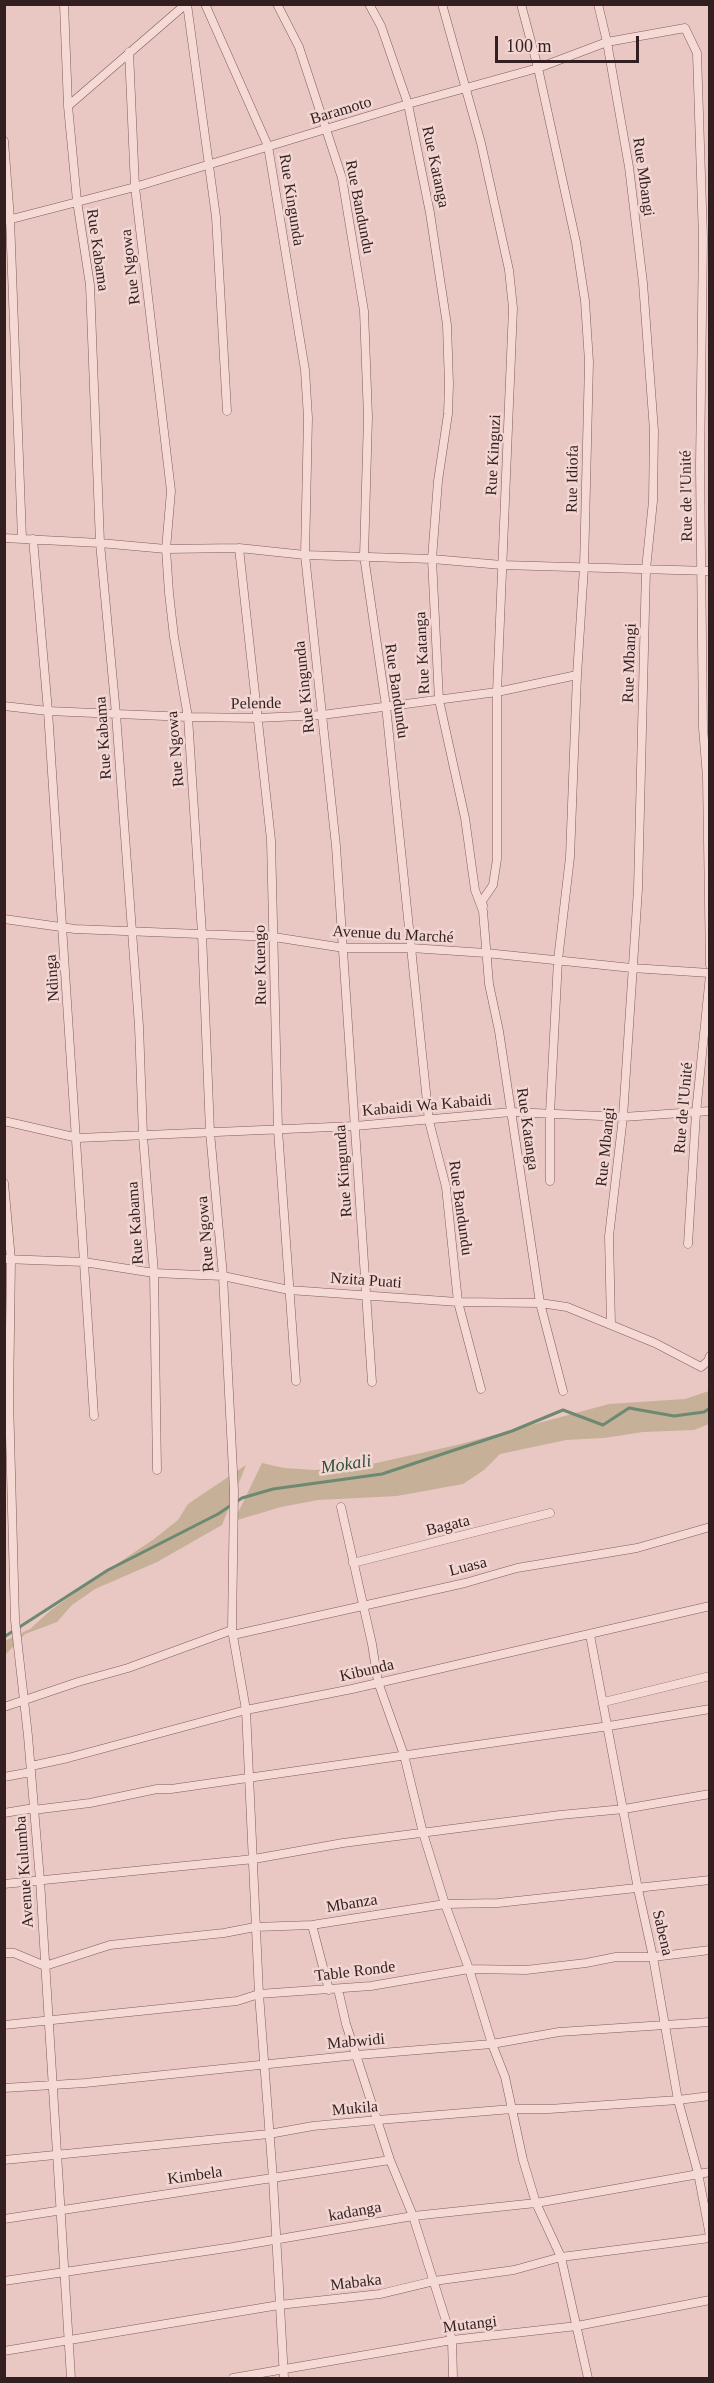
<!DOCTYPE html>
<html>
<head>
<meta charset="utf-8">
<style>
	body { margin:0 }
	#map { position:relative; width:714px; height:2383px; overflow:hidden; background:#e9c7c3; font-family:Georgia,serif }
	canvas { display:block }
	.frame { position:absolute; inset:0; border:6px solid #331e20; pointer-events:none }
	.scale { position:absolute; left:495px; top:36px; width:144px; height:27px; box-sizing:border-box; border:3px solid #331e20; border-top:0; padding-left:8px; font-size:18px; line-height:21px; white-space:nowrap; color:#331e20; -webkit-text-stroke:4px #f1d6d2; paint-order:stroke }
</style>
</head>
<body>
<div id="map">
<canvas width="714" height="2383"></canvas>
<div class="frame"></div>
<div class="scale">100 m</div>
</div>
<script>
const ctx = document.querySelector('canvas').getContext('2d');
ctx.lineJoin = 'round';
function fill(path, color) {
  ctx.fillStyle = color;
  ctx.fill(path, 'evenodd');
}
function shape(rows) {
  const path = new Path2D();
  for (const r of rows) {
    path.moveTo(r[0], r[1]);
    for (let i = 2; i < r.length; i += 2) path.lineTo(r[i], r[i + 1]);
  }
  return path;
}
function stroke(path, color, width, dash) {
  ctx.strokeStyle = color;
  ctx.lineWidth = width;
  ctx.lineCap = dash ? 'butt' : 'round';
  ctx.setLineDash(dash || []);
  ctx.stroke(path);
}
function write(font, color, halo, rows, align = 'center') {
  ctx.font = font + ' Georgia,serif';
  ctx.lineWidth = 5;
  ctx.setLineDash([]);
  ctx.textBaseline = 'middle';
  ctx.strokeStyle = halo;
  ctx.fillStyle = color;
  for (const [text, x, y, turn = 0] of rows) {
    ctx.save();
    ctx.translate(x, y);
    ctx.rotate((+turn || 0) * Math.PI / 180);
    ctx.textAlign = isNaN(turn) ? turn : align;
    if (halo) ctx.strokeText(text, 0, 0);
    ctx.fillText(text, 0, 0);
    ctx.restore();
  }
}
fill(shape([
	[709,1391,709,1424,694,1430,643,1432,604,1438,566,1440,500,1454,484,1470,463,1484,397,1496,318,1500,281,1507,234,1521,262,1463,284,1468,315,1470,354,1468,457,1445,609,1404,685,1399],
	[246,1465,222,1525,157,1562,95,1589,72,1605,57,1622,25,1634,5,1655,5,1641,30,1629,51,1610,96,1578,154,1539,178,1520,188,1504]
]), '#c6b098');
stroke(shape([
	[4,1637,108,1570,218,1514,242,1498,273,1489,382,1474,512,1431,563,1410,603,1425,629,1408,674,1416,704,1412,710,1408]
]), '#6d8971', 3);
const minor = shape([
	[64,4,68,106,77,201,90,285,100,543,116,714,139,1026,143,1136,154,1273,157,1470],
	[187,4,216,217,227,411],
	[205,4,268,146,305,370,308,418,305,555,336,846,372,1382],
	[277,4,299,47,342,178,364,311,368,417,364,556,386,706,429,1121,446,1187,458,1302,481,1389],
	[369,4,381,26,408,104,430,213,447,325,449,384,448,414,438,481,432,559,439,700,465,818,475,890,483,911,489,984,499,1031,540,1303,563,1391],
	[442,4,481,143,509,270,513,308,497,692,497,859,493,885,482,901,483,906],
	[521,4,538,68,576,242,585,301,589,362,584,567,577,675,570,857,558,960,550,1113,550,1181],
	[598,4,607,42,629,167,643,283,654,431,653,501,646,569,638,889,623,1117,609,1236,611,1325],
	[129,52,135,187,171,491,166,549,169,593,174,637,188,717,202,934,210,1132,223,1276,234,1491,232,1630,246,1710,259,1994,273,2179,284,2378],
	[68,106,186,4],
	[4,141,10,219,22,539],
	[4,221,135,187,408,104,538,68,607,42,685,28,697,53,703,238,700,466,703,728,707,777,710,965],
	[4,538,100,543,166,549,239,548,305,555,432,559,502,565,710,571],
	[33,539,48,711,94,1416],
	[239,548,271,840,278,1130,296,1381],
	[4,706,48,711,188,717,257,718,322,715,497,692,577,675],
	[4,919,75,929,274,937,344,948,411,948,486,953,632,968,710,973],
	[4,1121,78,1138,355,1126,511,1112,623,1117,710,1111],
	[4,1183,11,1260,9,1399,15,1620,28,1736,40,1880,71,2378],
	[688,1244,696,1113,710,975],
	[4,1259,84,1262,154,1273,223,1276,289,1290,458,1302,540,1303,567,1307,655,1343,701,1367,708,1361,710,1356],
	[341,1507,372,1644,378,1682,404,1755,423,1833,445,1904,469,1969,492,2044,505,2077,523,2160,536,2203,561,2257,588,2378],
	[353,1563,550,1513],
	[233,1635,465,1583,517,1568,637,1548,710,1527],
	[590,1635,638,1889,653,1957,678,2100,698,2173,710,2236],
	[604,1702,710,1676],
	[4,1707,78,1682,128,1668,232,1630],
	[31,1766,68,1758,246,1710,352,1689,710,1606],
	[4,1777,31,1772],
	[33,1810,90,1803,157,1789,171,1789,609,1726,710,1709],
	[4,1813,34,1808],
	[4,1884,254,1859,343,1843,560,1815,624,1809,710,1794],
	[312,1925,329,1990],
	[4,1953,14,1953,45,1966,110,1945,224,1933,255,1927,312,1925,445,1904,498,1903,710,1880],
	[338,1989,346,2024,390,2160,413,2216,452,2340,453,2378],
	[4,2025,237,2001,259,1994,371,1986,469,1969,526,1970,586,1963,616,1957,653,1957,710,1950],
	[4,2088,85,2083,357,2055,492,2044,559,2032,710,2022],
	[4,2160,269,2134,313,2126,378,2120,512,2109,549,2109,678,2100,710,2096],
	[4,2219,390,2160],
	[4,2281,233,2247,413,2216,536,2203,710,2172],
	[4,2351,279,2305,380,2294,434,2281,514,2270,561,2257,710,2238],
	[233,2378,452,2340,577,2326,710,2300]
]);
stroke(minor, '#815c5e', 9);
stroke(minor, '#f5d9d5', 8);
write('16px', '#331e20', '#f1d6d2', [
	["Baramoto",341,111,-17],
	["Rue Katanga",435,167,78],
	["Rue Mbangi",643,177,82],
	["Rue Kingunda",291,200,81],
	["Rue Bandundu",359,207,79],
	["Rue Kabama",97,250,82],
	["Rue Ngowa",131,267,-97],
	["Rue Kinguzi",494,455,-87],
	["Rue Idiofa",573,479,-89],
	["Rue de l'Unité",687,496,-91],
	["Rue Katanga",423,653,-93],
	["Rue Mbangi",630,663,-88],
	["Rue Kingunda",305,687,-96],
	["Rue Bandundu",396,691,82],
	["Pelende",256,704,-1],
	["Rue Kabama",104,738,-94],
	["Rue Ngowa",176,749,-95],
	["Avenue du Marché",393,935,3],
	["Rue Kuengo",261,965,-91],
	["Ndinga",53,978,-94],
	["Kabaidi Wa Kabaidi",427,1106,-5],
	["Rue de l'Unité",684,1108,-85],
	["Rue Katanga",527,1129,82],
	["Rue Mbangi",606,1147,-84],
	["Rue Kingunda",344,1171,-94],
	["Rue Bandundu",460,1208,82],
	["Rue Kabama",136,1223,-94],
	["Rue Ngowa",206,1234,-95],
	["Nzita Puati",366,1281,4],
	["Bagata",448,1526,-14],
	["Luasa",468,1567,-14],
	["Kibunda",367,1671,-13],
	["Avenue Kulumba",25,1872,-94],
	["Mbanza",352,1904,-9],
	["Sabena",662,1933,77],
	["Table Ronde",355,1972,-7],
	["Mabwidi",356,2042,-5],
	["Mukila",355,2109,-5],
	["Kimbela",195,2176,-8],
	["kadanga",355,2212,-10],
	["Mabaka",356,2283,-7],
	["Mutangi",470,2325,-7]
]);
write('italic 18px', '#2f513b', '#f1d6d2', [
	["Mokali",346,1465,-8]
]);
</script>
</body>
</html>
